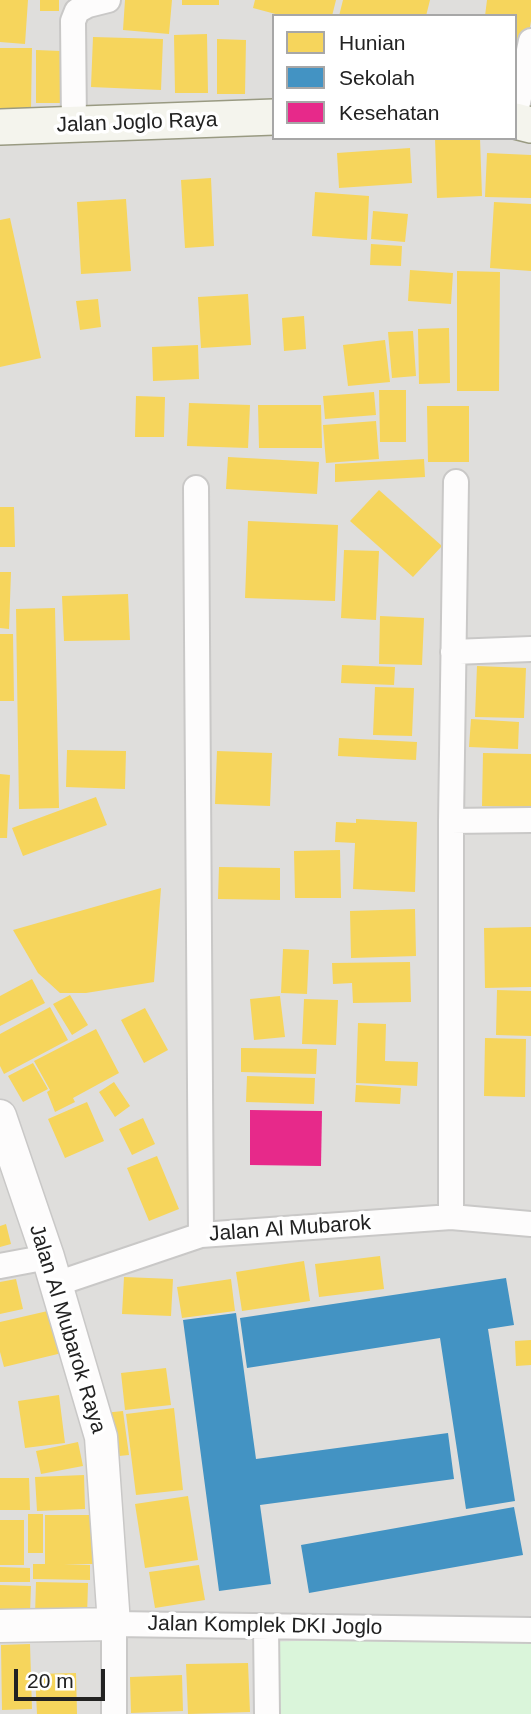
<!DOCTYPE html>
<html>
<head>
<meta charset="utf-8">
<style>
	body { margin:0 }
	#map { position:relative; width:531px; height:1714px; overflow:hidden; background:#f0eeeb; font-family:Arial,sans-serif }
	canvas { display:block }
	.legend { position:absolute; left:272px; top:14px; width:245px; height:126px; box-sizing:border-box; background:#fff; border:2px solid #a7a7a7; margin:0; padding:9px 12px; list-style:none; font-size:21px; color:#222 }
	.legend li { display:flex; align-items:center; gap:14px; height:35px }
	.legend b { width:35px; border:2px solid #a7a7a7 }
	.scale { position:absolute; left:14px; top:1669px; width:91px; height:32px; box-sizing:border-box; border:4px solid #222; border-top:0; padding-left:9px; font-size:21px; line-height:24px; white-space:nowrap; color:#222; -webkit-text-stroke:5px #fff; paint-order:stroke }
</style>
</head>
<body>
<div id="map">
<canvas width="531" height="1714"></canvas>
<ul class="legend">
<li><b style="height:19px;background:#f6d55c"></b>Hunian</li>
<li><b style="height:19px;background:#4393c3"></b>Sekolah</li>
<li><b style="height:19px;background:#e7298a"></b>Kesehatan</li>
</ul>
<div class="scale">20 m</div>
</div>
<script>
const ctx = document.querySelector('canvas').getContext('2d');
ctx.lineJoin = 'round';
function fill(path, color) {
  ctx.fillStyle = color;
  ctx.fill(path, 'evenodd');
}
function shape(rows) {
  const path = new Path2D();
  for (const r of rows) {
    path.moveTo(r[0], r[1]);
    for (let i = 2; i < r.length; i += 2) path.lineTo(r[i], r[i + 1]);
  }
  return path;
}
function stroke(path, color, width, dash) {
  ctx.strokeStyle = color;
  ctx.lineWidth = width;
  ctx.lineCap = dash ? 'butt' : 'round';
  ctx.setLineDash(dash || []);
  ctx.stroke(path);
}
function write(font, color, halo, rows, align = 'center') {
  ctx.font = font + ' Arial,sans-serif';
  ctx.lineWidth = 7;
  ctx.setLineDash([]);
  ctx.textBaseline = 'middle';
  ctx.strokeStyle = halo;
  ctx.fillStyle = color;
  for (const [text, x, y, turn = 0] of rows) {
    ctx.save();
    ctx.translate(x, y);
    ctx.rotate((+turn || 0) * Math.PI / 180);
    ctx.textAlign = isNaN(turn) ? turn : align;
    if (halo) ctx.strokeText(text, 0, 0);
    ctx.fillText(text, 0, 0);
    ctx.restore();
  }
}
fill(shape([
	[0,0,531,0,531,1714,0,1714],
	[274,16,515,16,515,138,274,138]
]), '#dfdedc');
fill(shape([
	[531,1633,531,1714,267,1714,266,1642]
]), '#daf5da');
fill(shape([
	[0,0,28,0,25,44,0,42],
	[40,0,59,0,59,11,40,11],
	[125,0,172,0,169,34,123,30],
	[182,0,219,0,219,5,182,5],
	[255,0,336,0,332,16,283,16,253,8],
	[343,0,430,0,426,16,339,16],
	[487,0,531,0,531,21,517,100,515,16,485,16],
	[207,34,208,93,175,93,174,35],
	[93,37,163,39,161,90,91,87],
	[217,39,246,40,245,94,217,94],
	[0,48,32,48,31,109,0,108],
	[36,50,61,51,61,103,36,103],
	[435,138,480,138,482,196,437,198],
	[410,148,412,183,339,188,337,153],
	[487,153,531,155,531,198,485,197],
	[211,178,214,246,185,248,181,180],
	[315,192,369,196,367,240,312,236],
	[126,199,131,271,81,274,77,202],
	[494,202,531,204,531,271,490,268],
	[373,211,408,214,405,242,371,239],
	[10,218,41,358,0,367,0,220],
	[371,244,402,246,401,266,370,265],
	[410,270,453,273,451,304,408,301],
	[457,271,500,272,499,391,457,391],
	[248,294,251,345,201,348,198,297],
	[98,299,101,327,80,330,76,301],
	[304,316,306,349,284,351,282,318],
	[449,328,450,383,419,384,418,329],
	[413,331,416,376,392,378,388,332],
	[385,340,390,382,348,386,343,345],
	[198,345,199,379,153,381,152,347],
	[379,390,406,390,406,442,380,442],
	[374,392,376,415,325,419,323,396],
	[136,396,165,397,164,437,135,437],
	[189,403,250,405,248,448,187,446],
	[258,405,321,405,322,448,259,448],
	[427,406,469,406,469,462,428,462],
	[376,421,379,459,326,463,323,425],
	[228,457,319,462,317,494,226,489],
	[424,459,425,477,335,482,335,464],
	[379,490,442,546,413,577,350,521],
	[0,507,14,507,15,547,0,547],
	[248,521,338,525,335,601,245,598],
	[344,550,379,551,376,620,341,618],
	[0,572,11,572,9,629,0,628],
	[128,594,130,640,64,641,62,596],
	[55,608,59,808,19,809,16,609],
	[380,616,424,618,422,665,379,664],
	[0,634,13,634,14,701,0,701],
	[342,665,395,667,394,685,341,683],
	[477,666,526,668,524,718,475,717],
	[375,687,414,688,412,736,373,735],
	[471,719,519,722,518,749,469,747],
	[339,738,417,742,416,760,338,756],
	[67,750,126,751,125,789,66,787],
	[217,751,272,753,270,806,215,804],
	[483,753,531,754,531,807,482,806],
	[0,774,10,775,7,838,0,838],
	[96,797,107,825,23,856,12,828],
	[356,819,417,822,415,892,353,889,355,843,335,842,336,822,356,823],
	[340,850,341,898,295,898,294,851],
	[219,867,280,868,280,900,218,899],
	[161,888,154,982,86,993,60,993,38,973,13,930],
	[415,909,416,956,351,958,350,911],
	[531,927,531,987,485,988,484,928],
	[283,949,309,950,307,994,281,993],
	[410,962,411,1002,353,1003,352,983,333,984,332,963],
	[32,979,45,1003,0,1026,0,996],
	[497,990,531,991,531,1036,496,1035],
	[70,995,88,1025,72,1035,53,1004],
	[280,996,285,1037,254,1040,250,999],
	[304,999,338,1000,336,1045,302,1044],
	[50,1007,68,1040,4,1074,0,1066,0,1034],
	[145,1008,168,1050,144,1063,121,1020],
	[358,1023,386,1024,385,1061,418,1062,417,1086,356,1083],
	[96,1029,119,1073,73,1098,75,1102,55,1112,47,1092,50,1090,34,1061],
	[485,1038,526,1039,525,1097,484,1096],
	[241,1048,317,1049,316,1074,241,1072],
	[33,1063,48,1089,23,1102,8,1076],
	[247,1076,315,1078,314,1104,246,1102],
	[114,1082,130,1106,115,1117,99,1092],
	[356,1085,401,1088,400,1104,355,1102],
	[87,1102,104,1141,65,1158,48,1119],
	[143,1118,155,1144,132,1155,119,1129],
	[157,1156,179,1209,149,1221,127,1168],
	[6,1224,11,1244,0,1247,0,1226],
	[380,1256,384,1289,319,1297,315,1264],
	[304,1261,310,1301,242,1311,236,1272],
	[124,1277,173,1279,171,1316,122,1314],
	[16,1279,23,1309,0,1314,0,1282],
	[231,1279,235,1311,182,1318,177,1287],
	[52,1310,62,1353,4,1367,0,1352,0,1322],
	[531,1340,531,1365,516,1366,515,1341],
	[166,1368,171,1405,125,1410,121,1373],
	[59,1395,65,1443,25,1448,18,1401],
	[174,1408,183,1490,136,1495,126,1414],
	[123,1411,129,1455,109,1457,104,1413],
	[78,1442,83,1466,41,1474,36,1451],
	[84,1475,85,1509,37,1511,35,1477],
	[0,1478,29,1478,30,1510,0,1510],
	[188,1496,198,1560,145,1568,135,1504],
	[28,1514,43,1514,43,1553,28,1553],
	[45,1515,93,1515,93,1564,64,1564,90,1565,90,1580,33,1579,33,1564,45,1564],
	[0,1520,24,1520,24,1565,0,1565],
	[199,1565,205,1600,155,1608,149,1572],
	[0,1567,30,1568,30,1582,0,1582],
	[36,1582,88,1583,87,1617,35,1616],
	[0,1585,31,1586,30,1613,0,1612],
	[30,1644,32,1709,2,1710,1,1645],
	[248,1663,250,1712,188,1714,186,1664],
	[76,1673,77,1714,37,1714,35,1674],
	[182,1675,183,1711,131,1713,130,1677]
]), '#f6d55c');
fill(shape([
	[506,1278,514,1325,488,1329,515,1501,466,1509,440,1338,247,1368,240,1318],
	[236,1313,256,1459,448,1433,454,1479,260,1505,271,1584,219,1591,183,1320],
	[514,1507,523,1555,309,1593,301,1545]
]), '#4393c3');
fill(shape([
	[250,1110,322,1111,321,1166,250,1165]
]), '#e7298a');
const minor = shape([
	[515,117,531,41],
	[74,125,73,21,77,11,88,5,108,0],
	[196,488,201,1235],
	[453,652,531,649],
	[451,821,531,820],
	[451,1217,451,821,456,482],
	[0,1266,48,1257],
	[56,1284,201,1235,451,1217,531,1224],
	[266,1627,267,1714],
	[114,1714,114,1624,531,1630]
]);
const tertiary = shape([
	[0,1116,48,1257,101,1437,114,1624,0,1626]
]);
const secondary = shape([
	[515,121,531,125],
	[0,127,274,117]
]);
stroke(minor, '#c9c8c7', 28);
stroke(tertiary, '#c9c8c7', 35);
stroke(secondary, '#999a82', 38);
stroke(minor, '#fdfcfc', 24);
stroke(tertiary, '#fdfcfc', 32);
stroke(secondary, '#f4f4ed', 35);
write('21px', '#222', '#fff', [
	["Jalan Joglo Raya",137,123,-2],
	["Jalan Al Mubarok",290,1229,-4],
	["Jalan Al Mubarok Raya",67,1329,73],
	["Jalan Komplek DKI Joglo",265,1626,1]
]);
</script>
</body>
</html>
